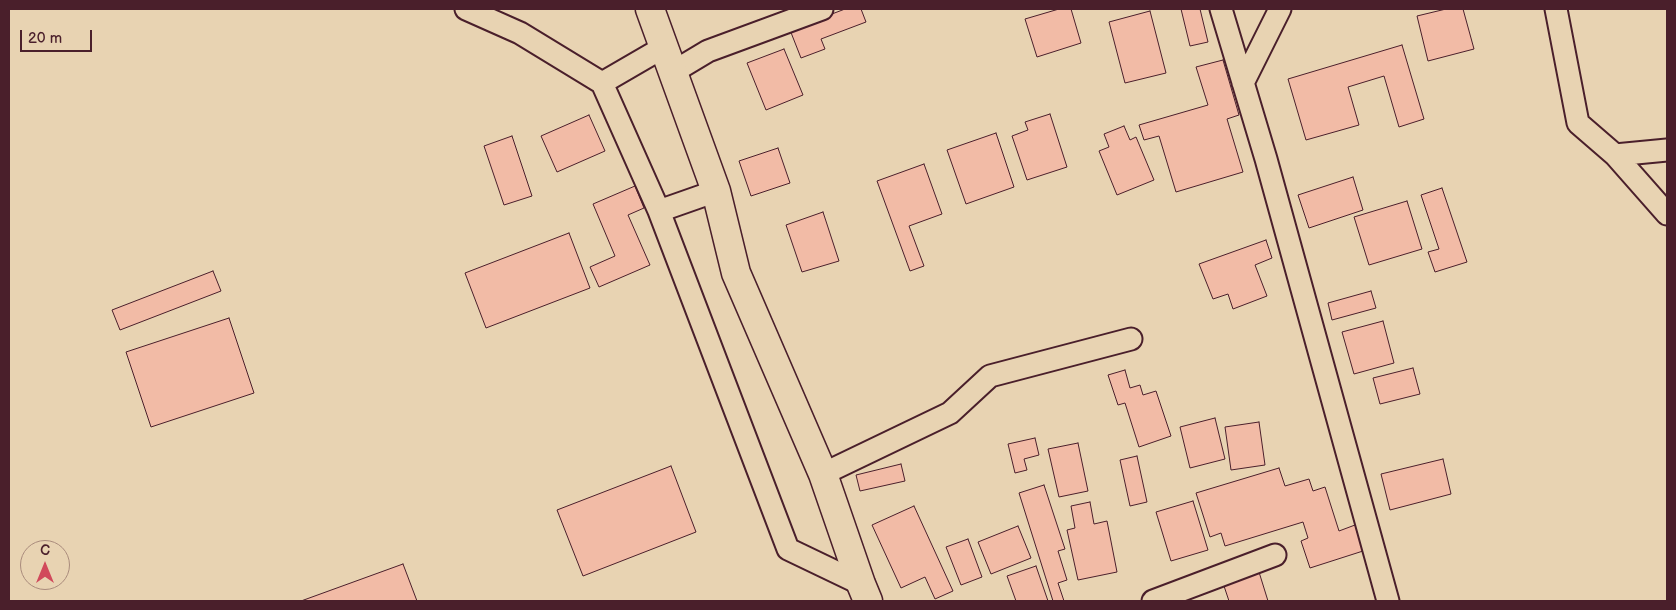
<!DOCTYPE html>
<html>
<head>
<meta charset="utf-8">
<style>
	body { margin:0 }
	#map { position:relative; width:1676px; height:610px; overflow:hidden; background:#e8d3b2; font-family:"Balsamiq Sans",sans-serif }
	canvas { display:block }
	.frame { position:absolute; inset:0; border:10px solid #4a1f2b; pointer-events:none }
	.north { position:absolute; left:20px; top:540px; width:50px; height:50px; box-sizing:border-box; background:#e8d3b2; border:1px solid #a98b7c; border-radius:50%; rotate:0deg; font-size:14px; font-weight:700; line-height:20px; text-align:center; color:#4a1f2b }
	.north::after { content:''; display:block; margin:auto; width:18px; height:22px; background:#d1495b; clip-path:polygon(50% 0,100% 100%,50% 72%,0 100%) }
	.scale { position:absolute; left:20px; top:30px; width:72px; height:22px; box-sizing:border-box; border:2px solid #4a1f2b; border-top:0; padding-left:6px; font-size:15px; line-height:18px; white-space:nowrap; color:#4a1f2b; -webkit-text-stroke:4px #e8d3b2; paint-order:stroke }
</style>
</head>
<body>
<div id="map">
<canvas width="1676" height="610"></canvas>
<div class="frame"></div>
<div class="north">С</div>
<div class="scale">20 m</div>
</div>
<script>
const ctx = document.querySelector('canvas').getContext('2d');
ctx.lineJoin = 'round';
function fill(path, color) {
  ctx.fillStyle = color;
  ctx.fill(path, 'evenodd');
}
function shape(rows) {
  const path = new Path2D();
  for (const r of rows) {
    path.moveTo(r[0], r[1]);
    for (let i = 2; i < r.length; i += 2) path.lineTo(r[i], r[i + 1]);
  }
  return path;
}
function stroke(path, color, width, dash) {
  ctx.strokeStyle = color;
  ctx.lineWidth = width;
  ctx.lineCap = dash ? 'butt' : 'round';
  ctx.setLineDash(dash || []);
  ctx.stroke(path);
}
const building = shape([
	[845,9,861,9,866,22,821,39,825,49,801,58,790,30,845,9],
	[1059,9,1071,9,1081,43,1037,57,1025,19,1059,9],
	[1181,9,1200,9,1208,42,1190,46,1181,9],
	[1446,9,1463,9,1474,49,1428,61,1417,16,1446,9],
	[1150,11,1166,73,1125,83,1109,22,1150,11],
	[1402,45,1424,119,1399,127,1384,76,1348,87,1359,125,1306,140,1288,79,1402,45],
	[784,49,803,95,766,110,747,63,784,49],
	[1223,60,1239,115,1227,119,1243,172,1176,192,1159,136,1144,140,1139,125,1208,105,1196,67,1223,60],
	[1050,114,1067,167,1027,180,1012,136,1028,130,1025,122,1050,114],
	[589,115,605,151,557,172,541,136,589,115],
	[1124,126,1130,140,1136,137,1154,180,1117,195,1099,151,1109,147,1104,134,1124,126],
	[996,133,1014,187,966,204,947,150,996,133],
	[512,136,532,196,504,205,484,146,512,136],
	[778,148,790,183,751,196,739,161,778,148],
	[924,164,942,214,909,226,924,266,910,271,877,181,924,164],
	[1353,177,1363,210,1309,228,1298,195,1353,177],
	[635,186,644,208,628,215,650,265,599,287,590,267,615,256,593,204,635,186],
	[1442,188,1467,262,1435,272,1428,252,1439,249,1421,195,1442,188],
	[1407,201,1422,249,1369,265,1354,217,1407,201],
	[823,212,839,261,802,272,786,225,823,212],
	[569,233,590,288,486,328,465,273,569,233],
	[1266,240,1272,258,1255,265,1267,296,1233,309,1228,294,1213,299,1199,264,1266,240],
	[213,271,221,291,120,330,112,310,213,271],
	[1371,291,1376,308,1332,320,1328,303,1371,291],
	[229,318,254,393,151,427,126,352,229,318],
	[1383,321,1394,363,1354,374,1342,332,1383,321],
	[1413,368,1420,394,1380,404,1373,378,1413,368],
	[1125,370,1130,388,1140,385,1143,395,1156,391,1171,436,1139,447,1125,403,1118,405,1108,375,1125,370],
	[1215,418,1225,459,1190,468,1180,427,1215,418],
	[1259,422,1265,465,1231,470,1225,427,1259,422],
	[1035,438,1039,455,1024,459,1027,470,1015,473,1008,444,1035,438],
	[1078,443,1088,491,1059,497,1048,449,1078,443],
	[1137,456,1147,502,1130,506,1120,460,1137,456],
	[1443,459,1451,494,1390,510,1381,474,1443,459],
	[901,464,905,481,860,491,856,475,901,464],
	[671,466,696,532,583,576,557,510,671,466],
	[1279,468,1285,486,1309,479,1313,491,1325,487,1339,531,1355,525,1363,551,1310,568,1301,541,1308,538,1303,522,1225,546,1221,533,1210,537,1196,493,1279,468],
	[1044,485,1065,549,1058,551,1067,580,1058,583,1064,601,1053,601,1019,493,1044,485],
	[1193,501,1208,550,1171,561,1156,512,1193,501],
	[1090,502,1094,524,1107,521,1117,572,1078,580,1067,530,1075,528,1071,506,1090,502],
	[914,506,953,591,935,599,925,577,901,588,872,525,914,506],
	[1018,526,1031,558,991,574,978,542,1018,526],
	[968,539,982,577,961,585,946,547,968,539],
	[403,564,417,601,301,601,403,564],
	[1036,566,1048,601,1016,601,1007,576,1036,566],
	[1259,572,1268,601,1229,601,1223,583,1259,572]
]);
fill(building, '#f2bba6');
stroke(building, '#4a1f2b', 1);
const street = shape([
	[466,9,520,33,602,83],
	[1221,9,1266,159,1388,601],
	[1556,9,1578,123,1615,155,1667,214],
	[673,72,708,51,822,9],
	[1243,83,1280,9],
	[1615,155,1667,150],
	[716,191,659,211,788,549,861,584],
	[659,211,602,83,664,47],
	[823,474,950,413,990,376,1131,339],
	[1153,601,1275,555]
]);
const secondary = shape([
	[650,9,716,191,736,273,823,474,861,584,868,601]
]);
stroke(street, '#4a1f2b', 25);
stroke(secondary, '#4a1f2b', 31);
stroke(street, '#e8d3b2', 21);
stroke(secondary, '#e8d3b2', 28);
</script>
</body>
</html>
